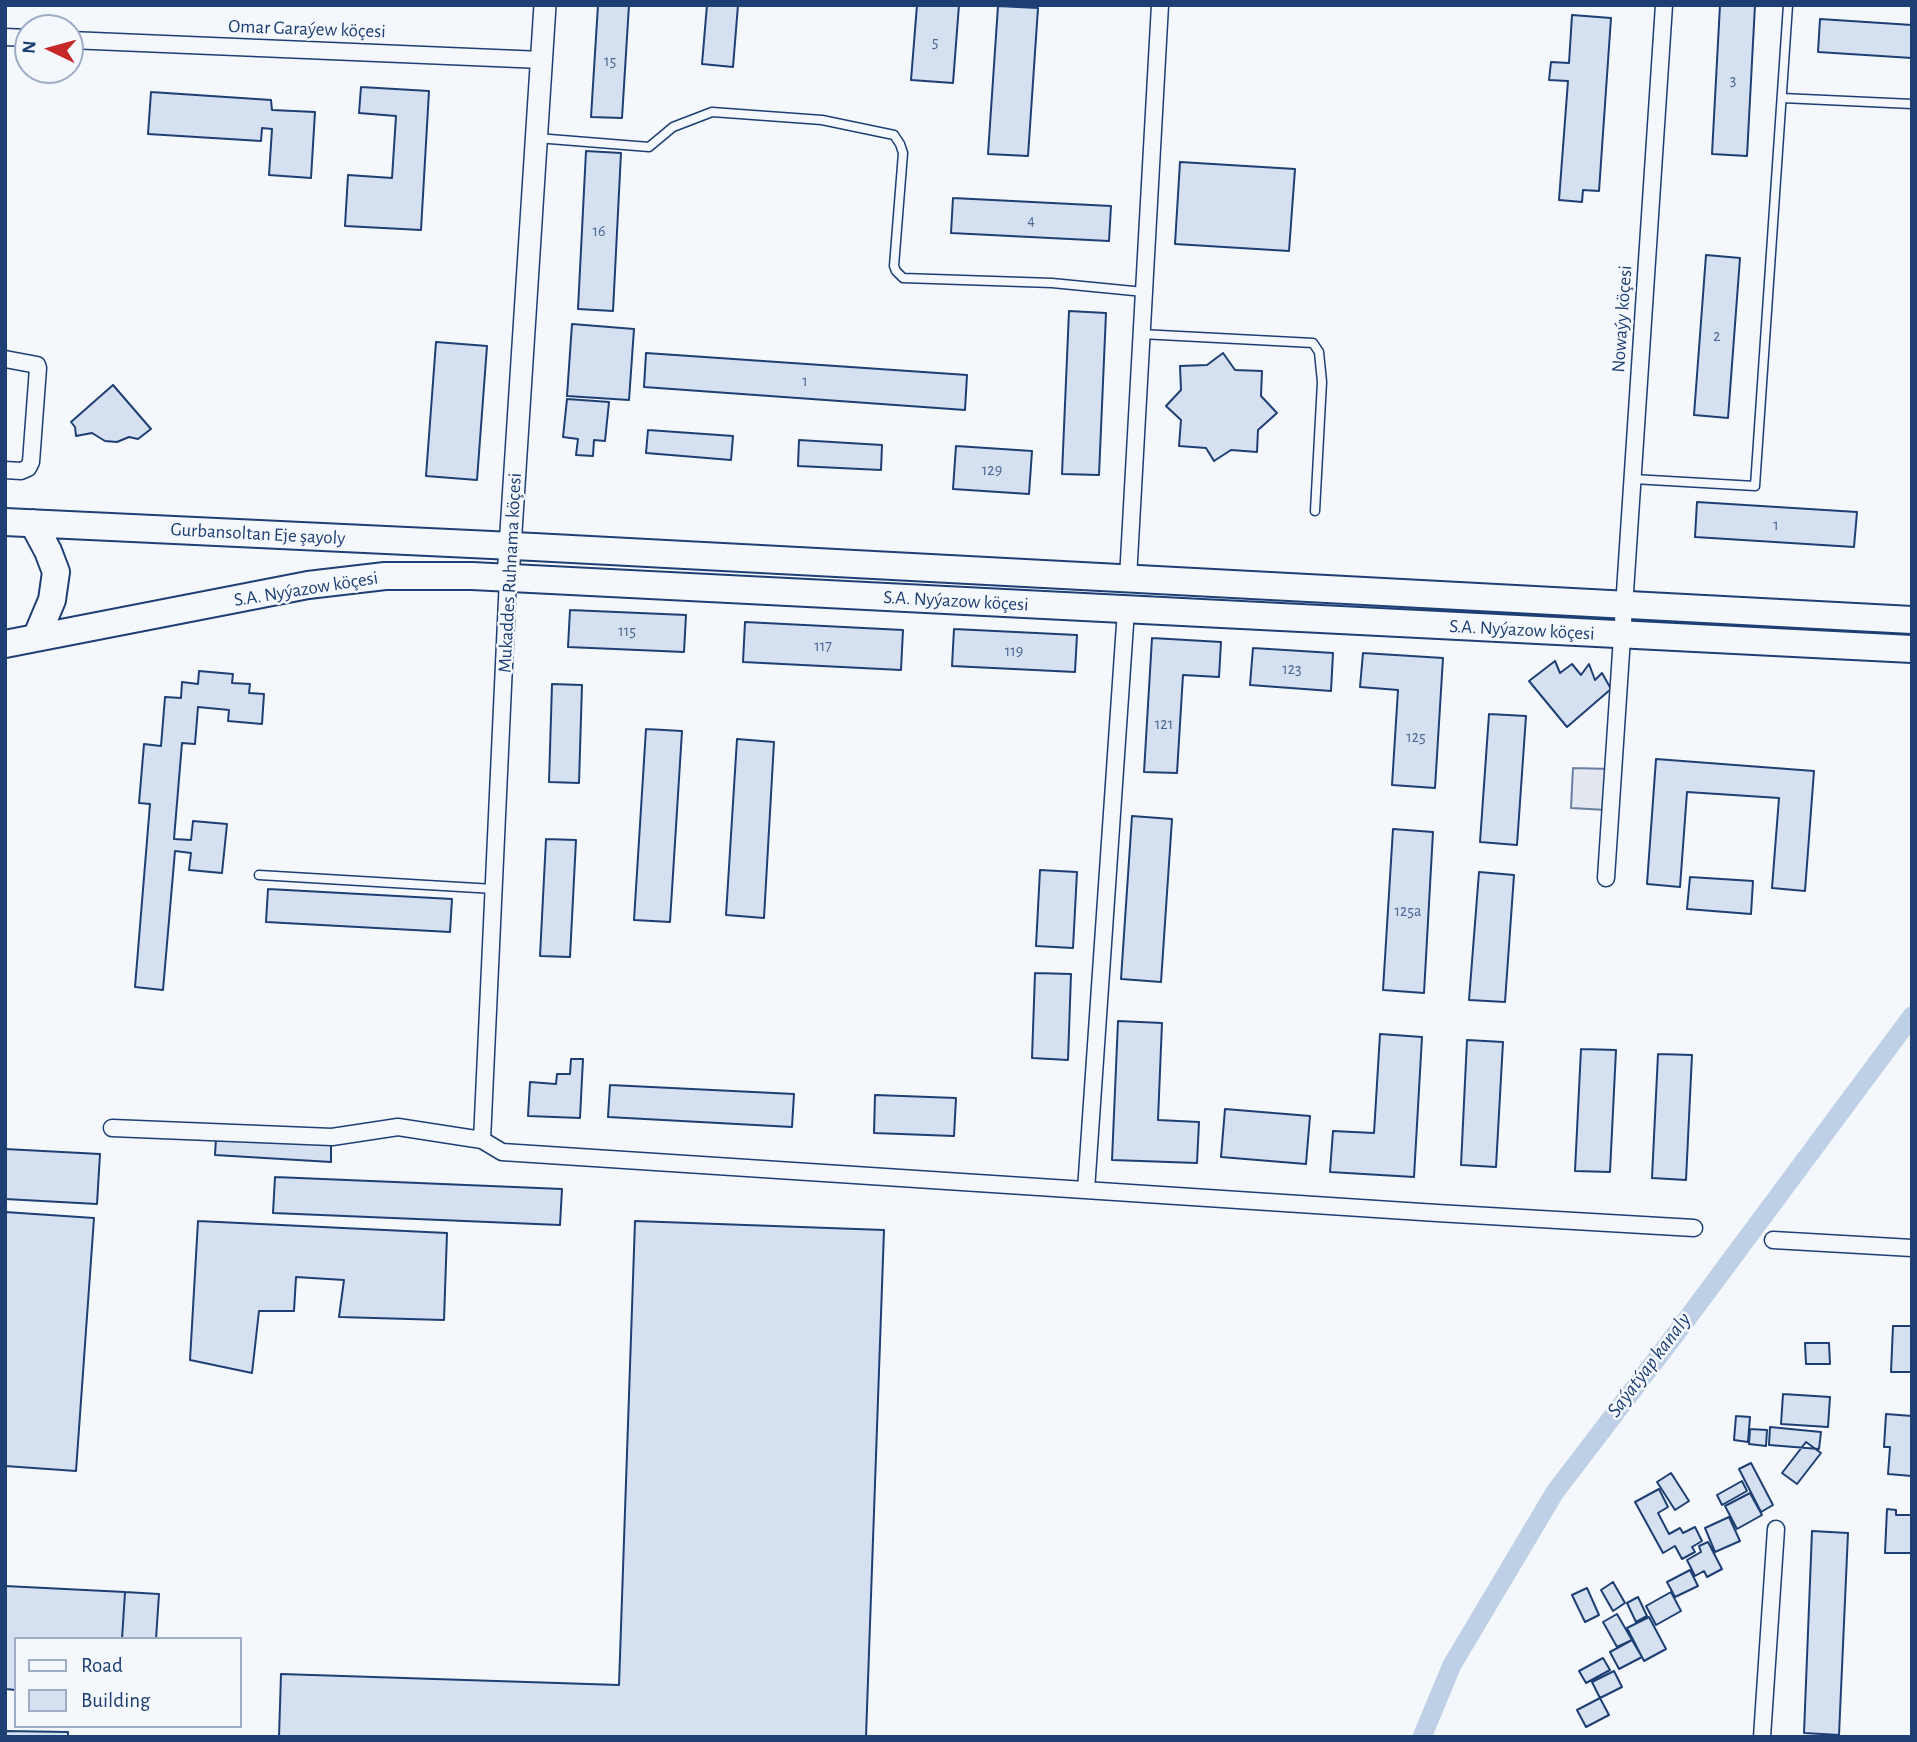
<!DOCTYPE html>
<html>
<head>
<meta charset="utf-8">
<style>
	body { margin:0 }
	#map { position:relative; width:1917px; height:1742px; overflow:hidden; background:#f4f7fb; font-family:"Alegreya Sans",sans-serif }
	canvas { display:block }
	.frame { position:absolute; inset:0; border:7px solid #1d3f73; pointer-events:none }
	.legend { position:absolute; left:14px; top:1637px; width:228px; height:91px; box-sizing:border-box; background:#f4f7fb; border:2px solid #9eadc5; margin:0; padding:9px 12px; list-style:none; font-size:21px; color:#1d3f73 }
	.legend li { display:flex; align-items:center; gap:14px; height:35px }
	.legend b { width:35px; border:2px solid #9eadc5 }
	.north { position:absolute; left:14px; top:14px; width:70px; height:70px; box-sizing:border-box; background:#f4f7fb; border:2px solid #9eadc5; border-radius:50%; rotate:275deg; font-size:19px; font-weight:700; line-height:28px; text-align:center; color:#1d3f73 }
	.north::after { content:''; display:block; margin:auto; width:24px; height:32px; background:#c62828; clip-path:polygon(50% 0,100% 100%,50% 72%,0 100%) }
</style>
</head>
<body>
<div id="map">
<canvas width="1917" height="1742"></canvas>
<div class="frame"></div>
<ul class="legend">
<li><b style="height:9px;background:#f4f7fb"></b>Road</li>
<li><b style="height:19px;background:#d5e0f0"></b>Building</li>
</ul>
<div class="north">N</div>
</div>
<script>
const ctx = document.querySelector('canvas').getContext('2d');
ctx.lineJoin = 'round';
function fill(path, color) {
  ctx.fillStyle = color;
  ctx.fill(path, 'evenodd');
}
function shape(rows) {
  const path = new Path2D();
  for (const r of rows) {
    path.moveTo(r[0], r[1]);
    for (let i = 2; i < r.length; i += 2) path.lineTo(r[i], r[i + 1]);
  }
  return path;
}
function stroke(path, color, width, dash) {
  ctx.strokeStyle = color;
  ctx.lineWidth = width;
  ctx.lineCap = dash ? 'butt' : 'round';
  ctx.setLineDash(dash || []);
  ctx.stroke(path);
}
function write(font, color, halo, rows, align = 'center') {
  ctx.font = font + ' "Alegreya Sans",sans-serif';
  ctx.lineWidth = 5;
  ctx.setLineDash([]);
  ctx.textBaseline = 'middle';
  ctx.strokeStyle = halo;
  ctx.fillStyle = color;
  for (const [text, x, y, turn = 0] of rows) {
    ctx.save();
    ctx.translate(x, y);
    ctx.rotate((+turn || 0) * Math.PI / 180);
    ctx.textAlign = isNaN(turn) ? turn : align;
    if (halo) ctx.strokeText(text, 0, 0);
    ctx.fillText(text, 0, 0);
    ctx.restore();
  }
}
const parking = shape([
	[1573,768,1611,769,1606,810,1571,808,1573,768]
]);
fill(parking, '#e3e8f0');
stroke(parking, '#687fa3', 2);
stroke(shape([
	[1422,1737,1452,1665,1555,1492,1681,1327,1912,1016]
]), '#bed0e5', 19);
const building = shape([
	[598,5,629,5,622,118,591,117,598,5],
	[707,5,738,5,733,67,702,64,707,5],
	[917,5,959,5,953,83,911,80,917,5],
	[1720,5,1755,5,1747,156,1712,154,1720,5],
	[998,6,1038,8,1028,156,988,154,998,6],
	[1572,15,1611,18,1599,191,1583,190,1582,202,1559,200,1568,81,1549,80,1551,62,1569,63,1572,15],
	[1820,19,1912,25,1912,58,1818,52,1820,19],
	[361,87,429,91,421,230,345,226,348,175,392,178,396,116,359,113,361,87],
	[151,92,271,100,272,110,315,112,311,178,269,175,272,129,262,128,261,141,148,134,151,92],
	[586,151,621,153,613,311,578,309,586,151],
	[1180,162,1295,169,1289,251,1175,244,1180,162],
	[953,198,1111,206,1109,241,951,233,953,198],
	[1706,255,1740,258,1728,418,1694,415,1706,255],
	[1069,311,1106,313,1099,475,1062,474,1069,311],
	[572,324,634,329,629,400,567,396,572,324],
	[436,342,487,346,477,480,426,476,436,342],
	[646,353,967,375,965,410,644,387,646,353],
	[1223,353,1235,370,1262,371,1261,396,1277,413,1258,430,1257,452,1231,450,1214,461,1206,448,1179,446,1181,420,1166,406,1181,390,1180,366,1207,365,1223,353],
	[113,385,151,429,138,439,129,437,117,442,105,441,92,433,76,436,75,427,71,422,113,385],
	[567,399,609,402,605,441,594,440,593,456,576,455,578,439,563,437,567,399],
	[648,430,733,436,731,460,646,453,648,430],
	[799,440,882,445,881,470,798,466,799,440],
	[956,446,1032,451,1029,494,953,489,956,446],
	[1697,502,1857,512,1854,547,1695,537,1697,502],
	[570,610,686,615,684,652,568,647,570,610],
	[745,622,903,630,901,670,743,662,745,622],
	[954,629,1077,635,1075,672,952,666,954,629],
	[1152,638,1221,642,1219,677,1183,675,1177,773,1144,772,1152,638],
	[1253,648,1333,653,1331,691,1250,685,1253,648],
	[1363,653,1443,658,1435,788,1392,785,1398,690,1360,687,1363,653],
	[1555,661,1560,673,1572,664,1581,675,1589,664,1595,680,1602,673,1611,689,1567,727,1529,681,1555,661],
	[199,671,233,674,232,683,250,684,249,693,264,694,262,724,228,721,229,710,198,707,195,744,182,743,174,839,191,840,193,821,227,824,222,873,189,870,191,853,175,851,163,990,135,987,150,804,139,803,144,744,161,746,165,697,181,698,182,682,198,684,199,671],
	[552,684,582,685,579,783,549,782,552,684],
	[1489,714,1526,716,1517,845,1480,842,1489,714],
	[646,729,682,731,670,922,634,920,646,729],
	[737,739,774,742,764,918,726,915,737,739],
	[1656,759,1814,771,1805,891,1772,888,1779,798,1687,792,1680,887,1647,884,1656,759],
	[1132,816,1172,819,1161,982,1121,979,1132,816],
	[1393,829,1433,832,1424,993,1383,990,1393,829],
	[546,839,576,840,570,957,540,956,546,839],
	[1040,870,1077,872,1073,948,1036,946,1040,870],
	[1479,872,1514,875,1505,1002,1469,1000,1479,872],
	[1690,877,1753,881,1751,914,1687,909,1690,877],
	[268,889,452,899,450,932,266,922,268,889],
	[1035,973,1071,974,1068,1060,1032,1058,1035,973],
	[1118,1021,1162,1023,1158,1120,1199,1122,1197,1163,1112,1160,1118,1021],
	[1380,1034,1422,1037,1414,1177,1330,1172,1333,1131,1374,1133,1380,1034],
	[1467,1040,1503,1042,1496,1167,1461,1165,1467,1040],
	[1581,1049,1616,1050,1610,1172,1575,1171,1581,1049],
	[1658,1054,1692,1055,1686,1180,1652,1178,1658,1054],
	[571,1059,583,1059,580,1118,528,1116,530,1082,556,1084,557,1074,570,1074,571,1059],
	[610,1085,794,1094,792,1127,608,1117,610,1085],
	[875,1095,956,1098,954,1136,874,1133,875,1095],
	[1225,1109,1310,1116,1306,1164,1221,1157,1225,1109],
	[216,1138,331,1145,331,1162,215,1155,216,1138],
	[5,1149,100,1154,97,1204,5,1199,5,1149],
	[275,1177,562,1189,560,1225,273,1213,275,1177],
	[5,1212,94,1218,76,1471,5,1466,5,1212],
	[198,1221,447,1233,444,1320,339,1317,344,1280,296,1277,294,1311,259,1311,252,1373,190,1360,198,1221],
	[635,1221,884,1230,866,1737,279,1737,281,1674,619,1685,635,1221],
	[1893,1326,1912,1326,1912,1372,1891,1372,1893,1326],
	[1805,1343,1829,1343,1830,1364,1806,1364,1805,1343],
	[1783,1394,1830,1397,1828,1427,1781,1424,1783,1394],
	[1886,1414,1912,1416,1912,1476,1888,1474,1890,1447,1884,1447,1886,1414],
	[1736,1416,1750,1417,1748,1442,1734,1440,1736,1416],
	[1770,1427,1821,1432,1819,1449,1769,1445,1770,1427],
	[1750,1429,1767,1430,1766,1446,1749,1444,1750,1429],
	[1806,1442,1821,1453,1797,1484,1782,1473,1806,1442],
	[1751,1463,1773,1505,1761,1512,1739,1469,1751,1463],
	[1671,1473,1689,1501,1675,1510,1657,1482,1671,1473],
	[1742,1481,1747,1491,1722,1505,1717,1495,1742,1481],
	[1659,1489,1668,1507,1658,1513,1669,1534,1680,1528,1683,1533,1695,1527,1702,1541,1692,1547,1695,1552,1682,1559,1675,1546,1663,1553,1635,1502,1659,1489],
	[1750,1493,1762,1515,1737,1529,1725,1506,1750,1493],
	[1887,1509,1896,1510,1896,1515,1912,1515,1912,1553,1885,1553,1887,1509],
	[1729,1517,1740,1541,1715,1552,1705,1528,1729,1517],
	[1812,1531,1848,1533,1839,1735,1804,1733,1812,1531],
	[1708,1542,1722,1569,1707,1577,1704,1571,1695,1576,1687,1560,1701,1552,1699,1546,1708,1542],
	[1690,1570,1698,1586,1675,1597,1667,1582,1690,1570],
	[1613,1582,1625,1603,1613,1611,1601,1590,1613,1582],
	[5,1586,125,1592,122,1639,16,1639,16,1690,5,1689,5,1586],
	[1587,1588,1599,1615,1585,1622,1572,1595,1587,1588],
	[125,1592,159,1594,156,1639,122,1639,125,1592],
	[1671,1592,1681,1611,1656,1625,1646,1606,1671,1592],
	[1638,1597,1647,1616,1636,1622,1627,1603,1638,1597],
	[1617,1614,1632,1640,1617,1647,1603,1622,1617,1614],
	[1649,1617,1666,1649,1644,1661,1627,1628,1649,1617],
	[1632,1640,1642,1657,1619,1669,1610,1652,1632,1640],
	[1603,1658,1610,1670,1586,1683,1579,1671,1603,1658],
	[1614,1671,1622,1687,1600,1698,1592,1682,1614,1671],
	[1600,1698,1609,1715,1586,1727,1577,1710,1600,1698],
	[5,1731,68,1732,68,1737,5,1737,5,1731]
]);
fill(building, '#d5e0f0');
stroke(building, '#1d3f73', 2);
const service = shape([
	[1782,98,1912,104],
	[537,138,649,147,673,127,712,112,822,120,894,135,900,144,903,153,894,266,896,271,903,278,1052,283,1144,292],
	[1141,334,1313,343,1319,352,1322,382,1315,511],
	[1633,479,1755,486,1788,5],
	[259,875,494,889]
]);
const minor = shape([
	[5,37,28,38],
	[70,40,542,60],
	[5,359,37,365,38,368,31,462,28,468,21,471,5,470],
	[1128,578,1160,5],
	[1606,878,1664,5],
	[112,1128,332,1137,398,1127,482,1140,502,1152,1437,1213,1694,1228],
	[482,1140,508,578],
	[1086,1190,1126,610],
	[1773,1240,1912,1248],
	[1762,1737,1776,1529]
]);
const tertiary = shape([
	[508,578,545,5]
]);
const primary = shape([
	[5,522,534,547,1912,620],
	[33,523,48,551,56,572,52,600,36,638],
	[5,644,308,585,385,576,472,576,1912,649]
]);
stroke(service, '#1d3f73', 11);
stroke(minor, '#1d3f73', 19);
stroke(tertiary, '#1d3f73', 24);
stroke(primary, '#1d3f73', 30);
stroke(service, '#f4f7fb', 8);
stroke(minor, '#f4f7fb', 16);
stroke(tertiary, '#f4f7fb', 21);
stroke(primary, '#f4f7fb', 26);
write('16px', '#4b6792', null, [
	["5",935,42],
	["15",610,61],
	["3",1733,80],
	["4",1031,220],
	["16",599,231],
	["2",1717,336],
	["1",805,381],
	["129",992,470],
	["1",1776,525],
	["115",627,631],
	["117",823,646],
	["119",1014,651],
	["123",1292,669],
	["121",1164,724],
	["125",1416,737],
	["125a",1408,911]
]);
write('19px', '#1d3f73', '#f4f7fb', [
	["Omar Garaýew köçesi",307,29,2],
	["Nowaýy köçesi",1622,319,-86],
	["Gurbansoltan Eje şayoly",258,534,3],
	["Mukaddes Ruhnama köçesi",510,573,-87],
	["S.A. Nyýazow köçesi",306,589,-9],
	["S.A. Nyýazow köçesi",956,601,3],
	["S.A. Nyýazow köçesi",1522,630,3]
]);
write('italic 21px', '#1d3f73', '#f4f7fb', [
	["Saýatýap kanaly",1649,1365,-53]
]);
</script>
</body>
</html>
